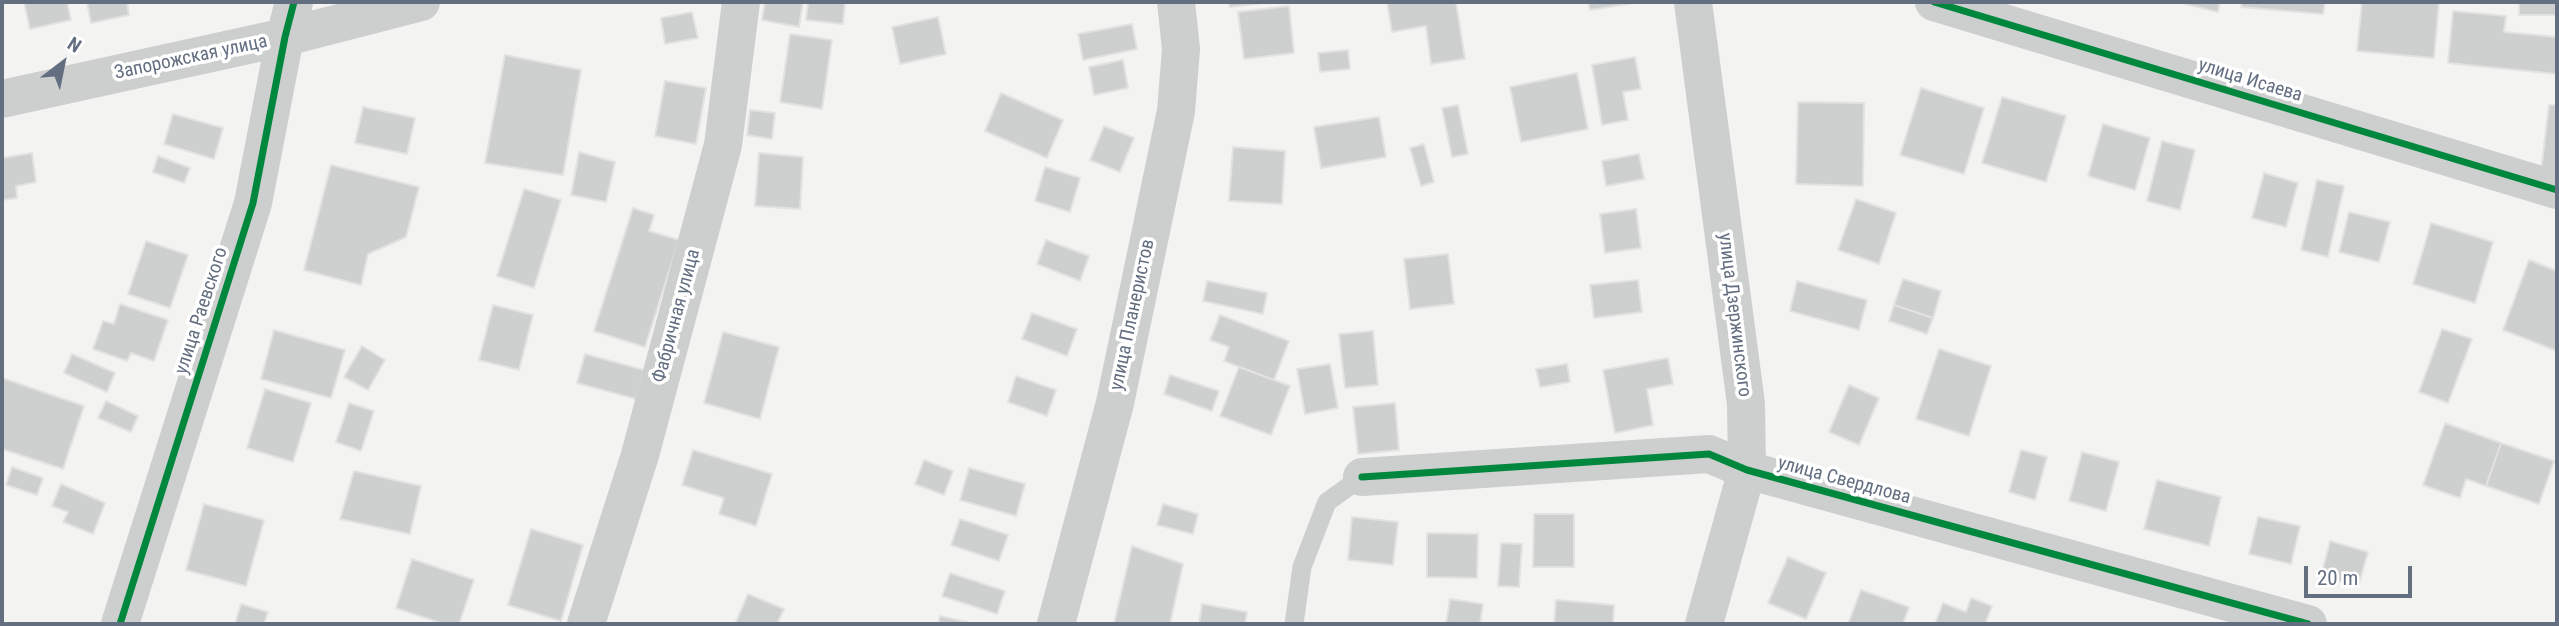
<!DOCTYPE html>
<html>
<head>
<meta charset="utf-8">
<style>
	body { margin:0 }
	#map { position:relative; width:2559px; height:626px; overflow:hidden; background:#f3f3f1; font-family:"Roboto Condensed",sans-serif }
	canvas { display:block }
	.frame { position:absolute; inset:0; border:4px solid #636f81; pointer-events:none }
	.north { position:absolute; left:28px; top:28px; width:70px; height:70px; -webkit-text-stroke:5px #fff; paint-order:stroke; rotate:32deg; font-size:19px; font-weight:700; line-height:28px; text-align:center; color:#636f81 }
	.north::after { content:''; display:block; margin:auto; width:24px; height:32px; background:#636f81; clip-path:polygon(50% 0,100% 100%,50% 72%,0 100%) }
	.scale { position:absolute; left:2304px; top:566px; width:108px; height:32px; box-sizing:border-box; border:4px solid #636f81; border-top:0; padding-left:9px; font-size:21px; line-height:24px; white-space:nowrap; color:#636f81; -webkit-text-stroke:5px #fff; paint-order:stroke }
</style>
</head>
<body>
<div id="map">
<canvas width="2559" height="626"></canvas>
<div class="frame"></div>
<div class="north">N</div>
<div class="scale">20 m</div>
</div>
<script>
const ctx = document.querySelector('canvas').getContext('2d');
ctx.lineJoin = 'round';
function fill(path, color) {
  ctx.fillStyle = color;
  ctx.fill(path, 'evenodd');
}
function shape(rows) {
  const path = new Path2D();
  for (const r of rows) {
    path.moveTo(r[0], r[1]);
    for (let i = 2; i < r.length; i += 2) path.lineTo(r[i], r[i + 1]);
  }
  return path;
}
function stroke(path, color, width, dash) {
  ctx.strokeStyle = color;
  ctx.lineWidth = width;
  ctx.lineCap = dash ? 'butt' : 'round';
  ctx.setLineDash(dash || []);
  ctx.stroke(path);
}
function write(font, color, halo, rows, align = 'center') {
  ctx.font = font + ' "Roboto Condensed",sans-serif';
  ctx.lineWidth = 7;
  ctx.setLineDash([]);
  ctx.textBaseline = 'middle';
  ctx.strokeStyle = halo;
  ctx.fillStyle = color;
  for (const [text, x, y, turn = 0] of rows) {
    ctx.save();
    ctx.translate(x, y);
    ctx.rotate((+turn || 0) * Math.PI / 180);
    ctx.textAlign = isNaN(turn) ? turn : align;
    if (halo) ctx.strokeText(text, 0, 0);
    ctx.fillText(text, 0, 0);
    ctx.restore();
  }
}
const building = shape([
	[24,2,67,2,71,20,30,29,24,2],
	[87,2,127,2,129,15,91,23,87,2],
	[765,2,803,2,799,27,762,20,765,2],
	[808,2,845,2,843,24,806,20,808,2],
	[1229,2,1271,2,1230,7,1229,2],
	[1387,2,1456,2,1465,59,1431,64,1426,26,1392,32,1387,2],
	[1588,2,1634,2,1634,3,1590,10,1588,2],
	[2186,2,2220,2,2218,12,2185,4,2186,2],
	[2242,2,2325,2,2323,14,2241,7,2242,2],
	[2362,2,2439,2,2434,58,2357,51,2362,2],
	[2519,2,2556,2,2556,15,2519,15,2519,2],
	[1289,6,1294,53,1244,59,1238,12,1289,6],
	[2453,11,2506,16,2504,32,2557,37,2557,74,2448,63,2453,11],
	[692,12,698,38,665,44,661,18,692,12],
	[938,17,946,54,900,64,892,27,938,17],
	[1132,24,1137,49,1083,60,1078,34,1132,24],
	[790,34,832,40,822,109,780,102,790,34],
	[1348,50,1350,69,1320,72,1318,53,1348,50],
	[505,55,581,70,563,175,485,163,505,55],
	[1635,57,1641,89,1623,92,1628,120,1602,125,1592,65,1635,57],
	[1123,60,1128,88,1094,95,1089,67,1123,60],
	[1577,73,1588,129,1521,142,1510,87,1577,73],
	[665,81,706,88,696,144,655,136,665,81],
	[1921,88,1984,108,1964,174,1900,155,1921,88],
	[1001,93,1063,120,1047,158,985,131,1001,93],
	[2002,97,2066,116,2046,182,1982,163,2002,97],
	[1798,102,1864,103,1863,186,1796,184,1798,102],
	[1458,105,1468,154,1452,157,1442,108,1458,105],
	[2549,105,2557,105,2557,173,2541,171,2549,105],
	[363,107,415,118,407,154,355,143,363,107],
	[750,110,775,113,772,139,747,135,750,110],
	[173,114,223,128,214,159,164,144,173,114],
	[1379,117,1386,157,1321,168,1314,127,1379,117],
	[2103,124,2150,138,2135,190,2088,176,2103,124],
	[1104,126,1134,138,1120,172,1090,160,1104,126],
	[2162,141,2195,150,2180,210,2147,201,2162,141],
	[1424,144,1434,182,1421,186,1410,148,1424,144],
	[1233,147,1285,151,1282,204,1229,201,1233,147],
	[579,152,615,162,606,202,571,195,579,152],
	[32,153,36,182,16,186,17,198,2,200,2,158,32,153],
	[759,153,803,157,800,209,755,206,759,153],
	[1639,154,1644,179,1606,186,1602,161,1639,154],
	[158,156,190,168,184,183,153,172,158,156],
	[331,165,419,187,406,237,368,254,361,285,304,270,331,165],
	[1045,167,1080,178,1070,212,1035,201,1045,167],
	[2264,173,2298,183,2286,227,2252,218,2264,173],
	[2317,180,2344,186,2328,257,2301,250,2317,180],
	[524,189,561,200,534,288,497,276,524,189],
	[1856,199,1896,213,1879,264,1838,250,1856,199],
	[633,208,654,215,649,231,679,240,645,347,594,331,633,208],
	[1636,209,1641,248,1605,253,1600,214,1636,209],
	[2349,212,2390,222,2379,262,2339,252,2349,212],
	[2431,223,2493,242,2475,303,2413,284,2431,223],
	[1046,240,1089,256,1080,281,1037,264,1046,240],
	[146,241,188,255,170,308,128,294,146,241],
	[1448,254,1454,304,1410,309,1404,259,1448,254],
	[2529,260,2557,271,2557,351,2503,330,2529,260],
	[1903,279,1941,291,1933,318,1894,305,1903,279],
	[1638,280,1642,312,1594,318,1590,285,1638,280],
	[1207,281,1267,293,1263,314,1203,301,1207,281],
	[1797,281,1867,300,1859,330,1790,311,1797,281],
	[120,304,168,320,154,361,131,353,127,361,93,349,103,321,114,324,120,304],
	[493,305,533,315,519,370,479,360,493,305],
	[1894,305,1933,318,1927,334,1889,321,1894,305],
	[1032,313,1077,329,1067,356,1022,339,1032,313],
	[1220,315,1289,341,1274,380,1224,361,1229,347,1210,340,1220,315],
	[2442,329,2472,339,2448,403,2419,392,2442,329],
	[274,330,345,350,331,398,261,379,274,330],
	[1373,331,1378,385,1345,388,1339,334,1373,331],
	[723,332,779,347,760,419,704,403,723,332],
	[362,346,385,360,368,390,344,377,362,346],
	[1939,349,1991,366,1969,436,1916,419,1939,349],
	[72,354,115,373,107,392,64,373,72,354],
	[585,354,644,370,636,399,577,383,585,354],
	[1668,358,1673,384,1647,389,1653,425,1615,433,1603,370,1668,358],
	[1330,364,1338,408,1305,414,1297,369,1330,364],
	[1567,364,1570,382,1540,387,1536,369,1567,364],
	[1239,367,1290,386,1271,435,1220,416,1239,367],
	[1170,375,1219,391,1212,411,1164,394,1170,375],
	[1016,376,1056,390,1047,416,1008,402,1016,376],
	[2,378,84,406,63,469,2,449,2,378],
	[1849,385,1879,398,1859,445,1829,432,1849,385],
	[265,389,311,403,293,462,247,448,265,389],
	[106,401,138,416,131,432,98,418,106,401],
	[349,403,374,411,361,451,336,442,349,403],
	[1395,403,1399,450,1358,454,1353,407,1395,403],
	[2445,423,2501,443,2486,486,2466,479,2460,498,2423,485,2445,423],
	[2501,443,2554,461,2539,504,2486,486,2501,443],
	[693,450,772,474,756,526,719,514,724,498,682,485,693,450],
	[2021,450,2047,457,2035,500,2009,492,2021,450],
	[2082,452,2119,462,2106,511,2069,501,2082,452],
	[924,460,953,471,944,495,915,484,924,460],
	[12,467,43,478,37,495,6,485,12,467],
	[969,468,1025,484,1016,516,960,500,969,468],
	[354,471,421,486,410,534,340,519,354,471],
	[2157,480,2221,497,2209,546,2144,529,2157,480],
	[61,484,105,503,93,534,63,522,68,512,52,506,61,484],
	[204,504,264,520,246,586,186,570,204,504],
	[1163,504,1198,514,1193,534,1157,525,1163,504],
	[1534,514,1574,514,1574,567,1533,567,1534,514],
	[1352,517,1398,522,1393,565,1348,560,1352,517],
	[2258,517,2300,526,2291,564,2249,554,2258,517],
	[960,519,1008,535,999,561,951,545,960,519],
	[531,529,583,545,561,621,508,605,531,529],
	[1427,533,1478,534,1477,578,1427,577,1427,533],
	[2330,541,2368,552,2358,587,2321,576,2330,541],
	[1501,543,1522,544,1519,587,1498,586,1501,543],
	[1132,546,1183,564,1170,624,1114,624,1132,546],
	[1788,557,1826,573,1806,619,1768,603,1788,557],
	[412,559,474,580,459,624,444,624,396,608,412,559],
	[950,573,1005,591,997,614,942,596,950,573],
	[1861,590,1909,607,1903,624,1848,624,1861,590],
	[748,594,784,609,777,624,735,624,748,594],
	[1971,598,1992,606,1985,624,1935,624,1943,603,1966,612,1971,598],
	[1450,599,1483,604,1480,624,1446,624,1450,599],
	[1556,600,1614,605,1613,624,1554,624,1556,600],
	[241,604,268,612,264,624,235,624,241,604],
	[1202,604,1247,612,1245,624,1199,624,1202,604],
	[940,616,975,624,938,624,940,616]
]);
fill(building, '#cecfcf');
stroke(building, '#e2e2e1', 2);
stroke(shape([
	[1294,624,1302,567,1327,502,1362,477]
]), '#cdcece', 19);
stroke(shape([
	[1934,2,2557,190],
	[2,99,285,37,421,2],
	[1362,477,1709,454,1747,470,2308,624],
	[120,624,253,203,285,37,294,2],
	[586,624,640,455,723,145,741,2],
	[1056,624,1115,403,1176,111,1181,49,1176,2]
]), '#cdcece', 38);
stroke(shape([
	[1693,2,1746,404,1747,470,1704,624]
]), '#cdcece', 38);
stroke(shape([
	[1934,2,2557,190],
	[1362,477,1709,454,1747,470,2308,624],
	[120,624,253,203,285,37,294,2]
]), '#00873e', 7);
write('19px', '#636f81', '#fff', [
	["Запорожская улица",191,58,-12],
	["улица Исаева",2250,81,17],
	["улица Раевского",202,311,-72],
	["улица Планеристов",1133,315,-78],
	["улица Дзержинского",1734,315,83],
	["Фабричная улица",677,316,-75],
	["улица Свердлова",1844,481,15]
]);
</script>
</body>
</html>
